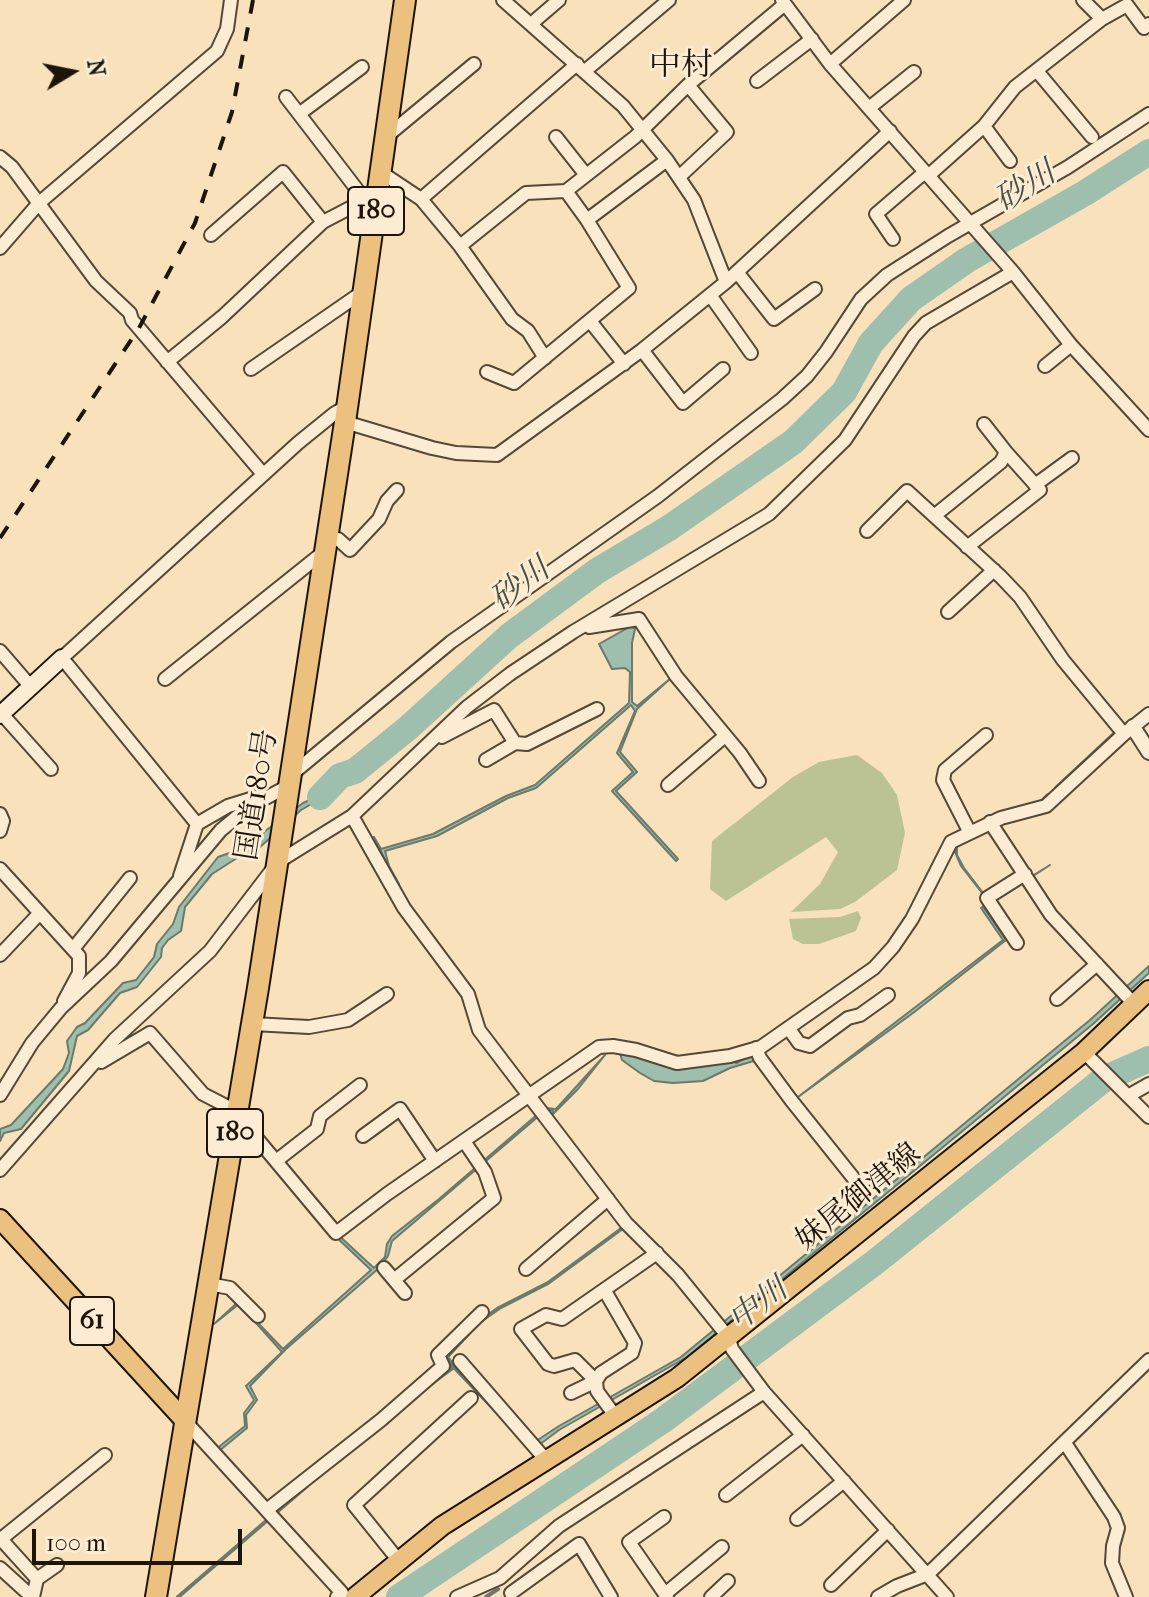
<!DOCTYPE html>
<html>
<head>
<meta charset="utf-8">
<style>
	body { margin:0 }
	#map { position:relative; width:1149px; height:1597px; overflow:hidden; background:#f9e1bb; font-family:"IM FELL French Canon",serif }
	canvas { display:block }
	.north { position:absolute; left:32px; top:32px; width:80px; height:80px; -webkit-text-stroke:6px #fbecd3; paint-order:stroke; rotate:80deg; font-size:22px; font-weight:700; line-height:32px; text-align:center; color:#1d150a }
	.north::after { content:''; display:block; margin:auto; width:28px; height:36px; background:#1d150a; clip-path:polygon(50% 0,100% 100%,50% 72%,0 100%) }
	.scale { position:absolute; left:32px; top:1529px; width:210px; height:36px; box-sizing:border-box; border:4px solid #1d150a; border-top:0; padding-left:10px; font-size:24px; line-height:28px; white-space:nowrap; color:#1d150a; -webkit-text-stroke:6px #fbecd3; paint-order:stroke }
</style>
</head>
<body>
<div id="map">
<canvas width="1149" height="1597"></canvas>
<div class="north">N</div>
<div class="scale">100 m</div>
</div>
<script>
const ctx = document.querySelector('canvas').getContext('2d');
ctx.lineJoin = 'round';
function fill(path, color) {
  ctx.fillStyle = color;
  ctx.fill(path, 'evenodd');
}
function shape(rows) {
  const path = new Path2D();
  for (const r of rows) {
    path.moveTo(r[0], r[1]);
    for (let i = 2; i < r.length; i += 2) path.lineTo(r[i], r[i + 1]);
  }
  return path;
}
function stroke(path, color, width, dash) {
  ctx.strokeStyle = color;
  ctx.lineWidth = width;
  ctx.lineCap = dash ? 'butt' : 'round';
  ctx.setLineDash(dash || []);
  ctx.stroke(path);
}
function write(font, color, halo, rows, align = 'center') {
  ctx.font = font + ' "IM FELL French Canon","Noto Serif JP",serif';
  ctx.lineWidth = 6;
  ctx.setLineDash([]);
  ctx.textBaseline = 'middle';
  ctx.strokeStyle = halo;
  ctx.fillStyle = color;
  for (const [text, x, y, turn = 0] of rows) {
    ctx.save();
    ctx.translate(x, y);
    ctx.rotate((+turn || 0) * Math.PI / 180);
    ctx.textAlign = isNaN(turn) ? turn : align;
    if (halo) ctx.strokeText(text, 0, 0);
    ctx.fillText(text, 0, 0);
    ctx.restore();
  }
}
fill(shape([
	[857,755,882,773,897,795,905,833,897,870,855,902,840,909,791,912,820,884,838,852,826,837,726,901,710,889,712,841,793,777,819,762],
	[858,911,861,918,856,931,819,944,803,944,793,939,789,919,840,917]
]), '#bbc392');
const water = shape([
	[631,626,635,629,632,643,632,702,637,706,671,678,637,709,620,752,637,772,616,791,678,859,676,861,612,791,633,772,617,753,635,711,631,705,536,788,508,798,437,836,385,851,389,866,399,884,397,885,374,837,381,849,433,834,506,796,535,785,629,703,630,672,625,668,612,669,599,644,631,626],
	[343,767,344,776,329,794,301,810,259,848,237,858,212,874,185,907,181,931,168,940,162,948,161,957,137,987,120,993,88,1030,77,1036,69,1071,21,1129,4,1133,0,1141,0,1129,11,1125,63,1069,69,1053,67,1041,77,1027,85,1023,123,983,136,980,154,957,157,944,173,924,179,907,218,857,241,849,303,803,319,796,332,774,343,767],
	[957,843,957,855,964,868,990,902,1050,865,984,908,1006,940,913,1013,794,1100,1003,940,981,908,989,902,961,866,955,852,957,843],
	[1149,966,1149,973,1093,1024,687,1357,559,1430,531,1451,527,1447,559,1426,681,1357,1090,1020,1149,966],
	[620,1053,682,1067,696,1067,728,1060,737,1063,750,1055,757,1060,730,1068,703,1081,673,1083,654,1081,640,1073,622,1060,620,1053],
	[605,1055,578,1089,553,1114,553,1111,550,1110,540,1115,392,1241,388,1256,379,1268,286,1349,250,1386,257,1400,246,1415,247,1428,219,1451,215,1450,245,1426,244,1413,254,1400,246,1386,282,1352,239,1304,214,1324,238,1302,283,1349,371,1270,334,1235,336,1233,374,1268,385,1257,387,1244,392,1236,439,1199,539,1113,546,1108,556,1109,605,1055]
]);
fill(water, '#9ebeae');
stroke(water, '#6a7a6c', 2);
stroke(shape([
	[1056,788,1116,732],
	[1039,804,1048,795],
	[479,1322,499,1308,548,1283,624,1227],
	[454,1367,447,1357,470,1332],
	[431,1384,454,1367,494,1409],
	[178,1597,307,1486],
	[486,1597,498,1589]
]), '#6a7a6c', 4);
stroke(shape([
	[320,797,340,776,355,771,408,728,509,636,597,571,669,528,793,442,844,392,871,343,911,299,967,260,1085,193,1149,152],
	[399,1597,662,1421,874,1263,1104,1079,1149,1059]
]), '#9ebeae', 26);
const minor = shape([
	[503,0,623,106,667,160,694,200,726,282],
	[782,0,830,64,1013,272,1071,345,1149,430],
	[1083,0,1102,19],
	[531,24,559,0],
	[830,64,904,0],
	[585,71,669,0],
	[1037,71,1092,137],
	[757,81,812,39],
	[286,97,365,200,370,201],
	[869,108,914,72],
	[299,114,362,67],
	[984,126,1010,161],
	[387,136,474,64],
	[556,137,586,175],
	[0,157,12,167,96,281,130,313,132,320,263,474],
	[382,173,421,199,577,64],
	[928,176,984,126,1015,87,1102,19,1127,5,1144,28,1149,24],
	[679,177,727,132,688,85],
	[421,199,460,246,512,319,528,331,545,358],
	[587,220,566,191,635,137,688,85,785,4],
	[211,235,283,172,323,222],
	[893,239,876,214,925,172],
	[460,246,526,193,566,191],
	[0,248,39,203,217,51,227,29,231,0],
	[737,272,774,319,815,289],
	[710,295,751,353],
	[590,321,624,364],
	[642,350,683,403,723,369],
	[167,362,222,317,323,222,365,200],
	[1045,366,1071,345],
	[251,369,364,291],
	[487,372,514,383,629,288,587,220,667,160],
	[345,422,432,448,456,453,497,455,642,350,726,282,890,131],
	[1035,485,1072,458],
	[934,516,1001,462,1006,452,984,424],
	[867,531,907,491,1001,577,1020,597,1063,660,1124,734],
	[327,538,338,539,350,550,379,519,387,501,397,490],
	[967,547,1040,490,1006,452],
	[948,612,994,570],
	[589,627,639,619,676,676,740,753,759,781],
	[0,651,31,687],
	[165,679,325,551],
	[2,714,51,769],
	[442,737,494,710,515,743,527,744,597,709],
	[486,760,515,743],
	[291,775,451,642,658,496,782,399,807,376,826,352,861,299,887,275,948,236,1068,167,1149,114],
	[668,785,725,736],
	[0,814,3,821,0,831],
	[352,816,467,707,510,674,573,632,769,514,845,440,914,336,926,323,1013,272],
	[990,822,1051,915,1134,1004],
	[197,824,62,658,298,443,335,413,348,406],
	[969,831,943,780,945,770,986,735],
	[0,869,79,956,79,973,64,1001],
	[180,876,197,824,228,806,257,797],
	[1017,943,987,898,1025,874],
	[73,949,130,878],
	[0,955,39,914],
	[1057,999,1097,964],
	[253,1024,309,1027,348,1020,387,994],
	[789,1029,799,1043,810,1046,848,1018,860,1015,888,995],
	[756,1048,760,1058,791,1100,859,1185,868,1178],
	[1084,1052,1149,1117],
	[101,1062,150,1033,203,1094,238,1112],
	[0,1095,32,1043,61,1008,111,961,221,830,249,807,290,785],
	[1128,1096,1149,1084],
	[236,1124,249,1129,336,1233,387,1194,599,1047,613,1046,636,1050,677,1063,730,1056,761,1047,874,968,893,947,912,919,951,842,1001,818,1046,806,1124,734,1149,714],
	[363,1136,400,1109,435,1161],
	[276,1161,317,1129,320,1116,360,1085],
	[0,1170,115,1039,210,951,278,862,352,816,404,908,468,994,479,1030,626,1223,678,1275,729,1338,732,1349,764,1392,947,1597],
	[384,1268,405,1293],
	[526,1269,608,1199],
	[394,1280,494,1198,485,1172,464,1141],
	[209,1284,230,1288,258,1316],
	[605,1291,635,1343,632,1353,601,1373,596,1381,597,1391,616,1417],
	[460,1361,546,1460],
	[571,1393,596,1381,575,1360,554,1366,548,1364,521,1329,546,1315,562,1319,657,1253],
	[186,1422,342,1593,337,1597],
	[1065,1443,1114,1517,1118,1528,1113,1546,1112,1563,1126,1597],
	[726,1495,803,1435],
	[268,1509,381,1420,443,1366,438,1355,482,1312],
	[664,1517,629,1542,667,1597],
	[797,1519,844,1481],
	[0,1538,37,1579,33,1597],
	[1,1539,105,1455],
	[399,1561,354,1505,471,1398],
	[0,1568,32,1597],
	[37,1579,57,1565],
	[831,1585,888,1530],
	[511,1593,579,1544,611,1597],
	[665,1594,722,1547],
	[457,1597,500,1578,559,1526,764,1392],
	[711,1597,728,1581],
	[878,1597,897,1586,928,1574,1149,1360]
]);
const tertiary = shape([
	[1133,727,1149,752]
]);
const secondary = shape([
	[0,715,62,658]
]);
const primary = shape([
	[0,1219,186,1422],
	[355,1597,442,1526,677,1378,1084,1052,1149,990]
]);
const trunk = shape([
	[156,1597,258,988,345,422,405,0]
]);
stroke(minor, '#544836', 16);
stroke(tertiary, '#544836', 18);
stroke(secondary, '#1d150a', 20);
stroke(primary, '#1d150a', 22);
stroke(trunk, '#1d150a', 24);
stroke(minor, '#fbecd3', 12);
stroke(tertiary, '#fbecd3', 14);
stroke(secondary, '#fbecd3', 16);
stroke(primary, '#ecc07e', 18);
stroke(trunk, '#ecc07e', 20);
stroke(shape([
	[0,538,139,328,195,223,232,112,253,0]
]), '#1d150a', 4, [14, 14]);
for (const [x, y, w] of [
	[376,211,56],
	[235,1133,56],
	[92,1321,44]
]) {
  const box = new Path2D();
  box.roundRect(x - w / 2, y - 24, w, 48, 6);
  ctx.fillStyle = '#fbecd3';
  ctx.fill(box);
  stroke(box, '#1d150a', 2);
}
write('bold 28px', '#1d150a', null, [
	["180",376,211],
	["180",235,1133],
	["61",92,1321]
]);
write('30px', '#1d150a', '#fbecd3', [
	["国道180号",258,795,-81],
	["妹尾御津線",859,1198,-39]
]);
write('32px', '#1d150a', '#fbecd3', [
	["中村",681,67]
]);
write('italic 32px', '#4a5043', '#fbecd3', [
	["砂川",1026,188,-32],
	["砂川",521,586,-37],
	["中川",759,1306,-37]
]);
</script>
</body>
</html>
